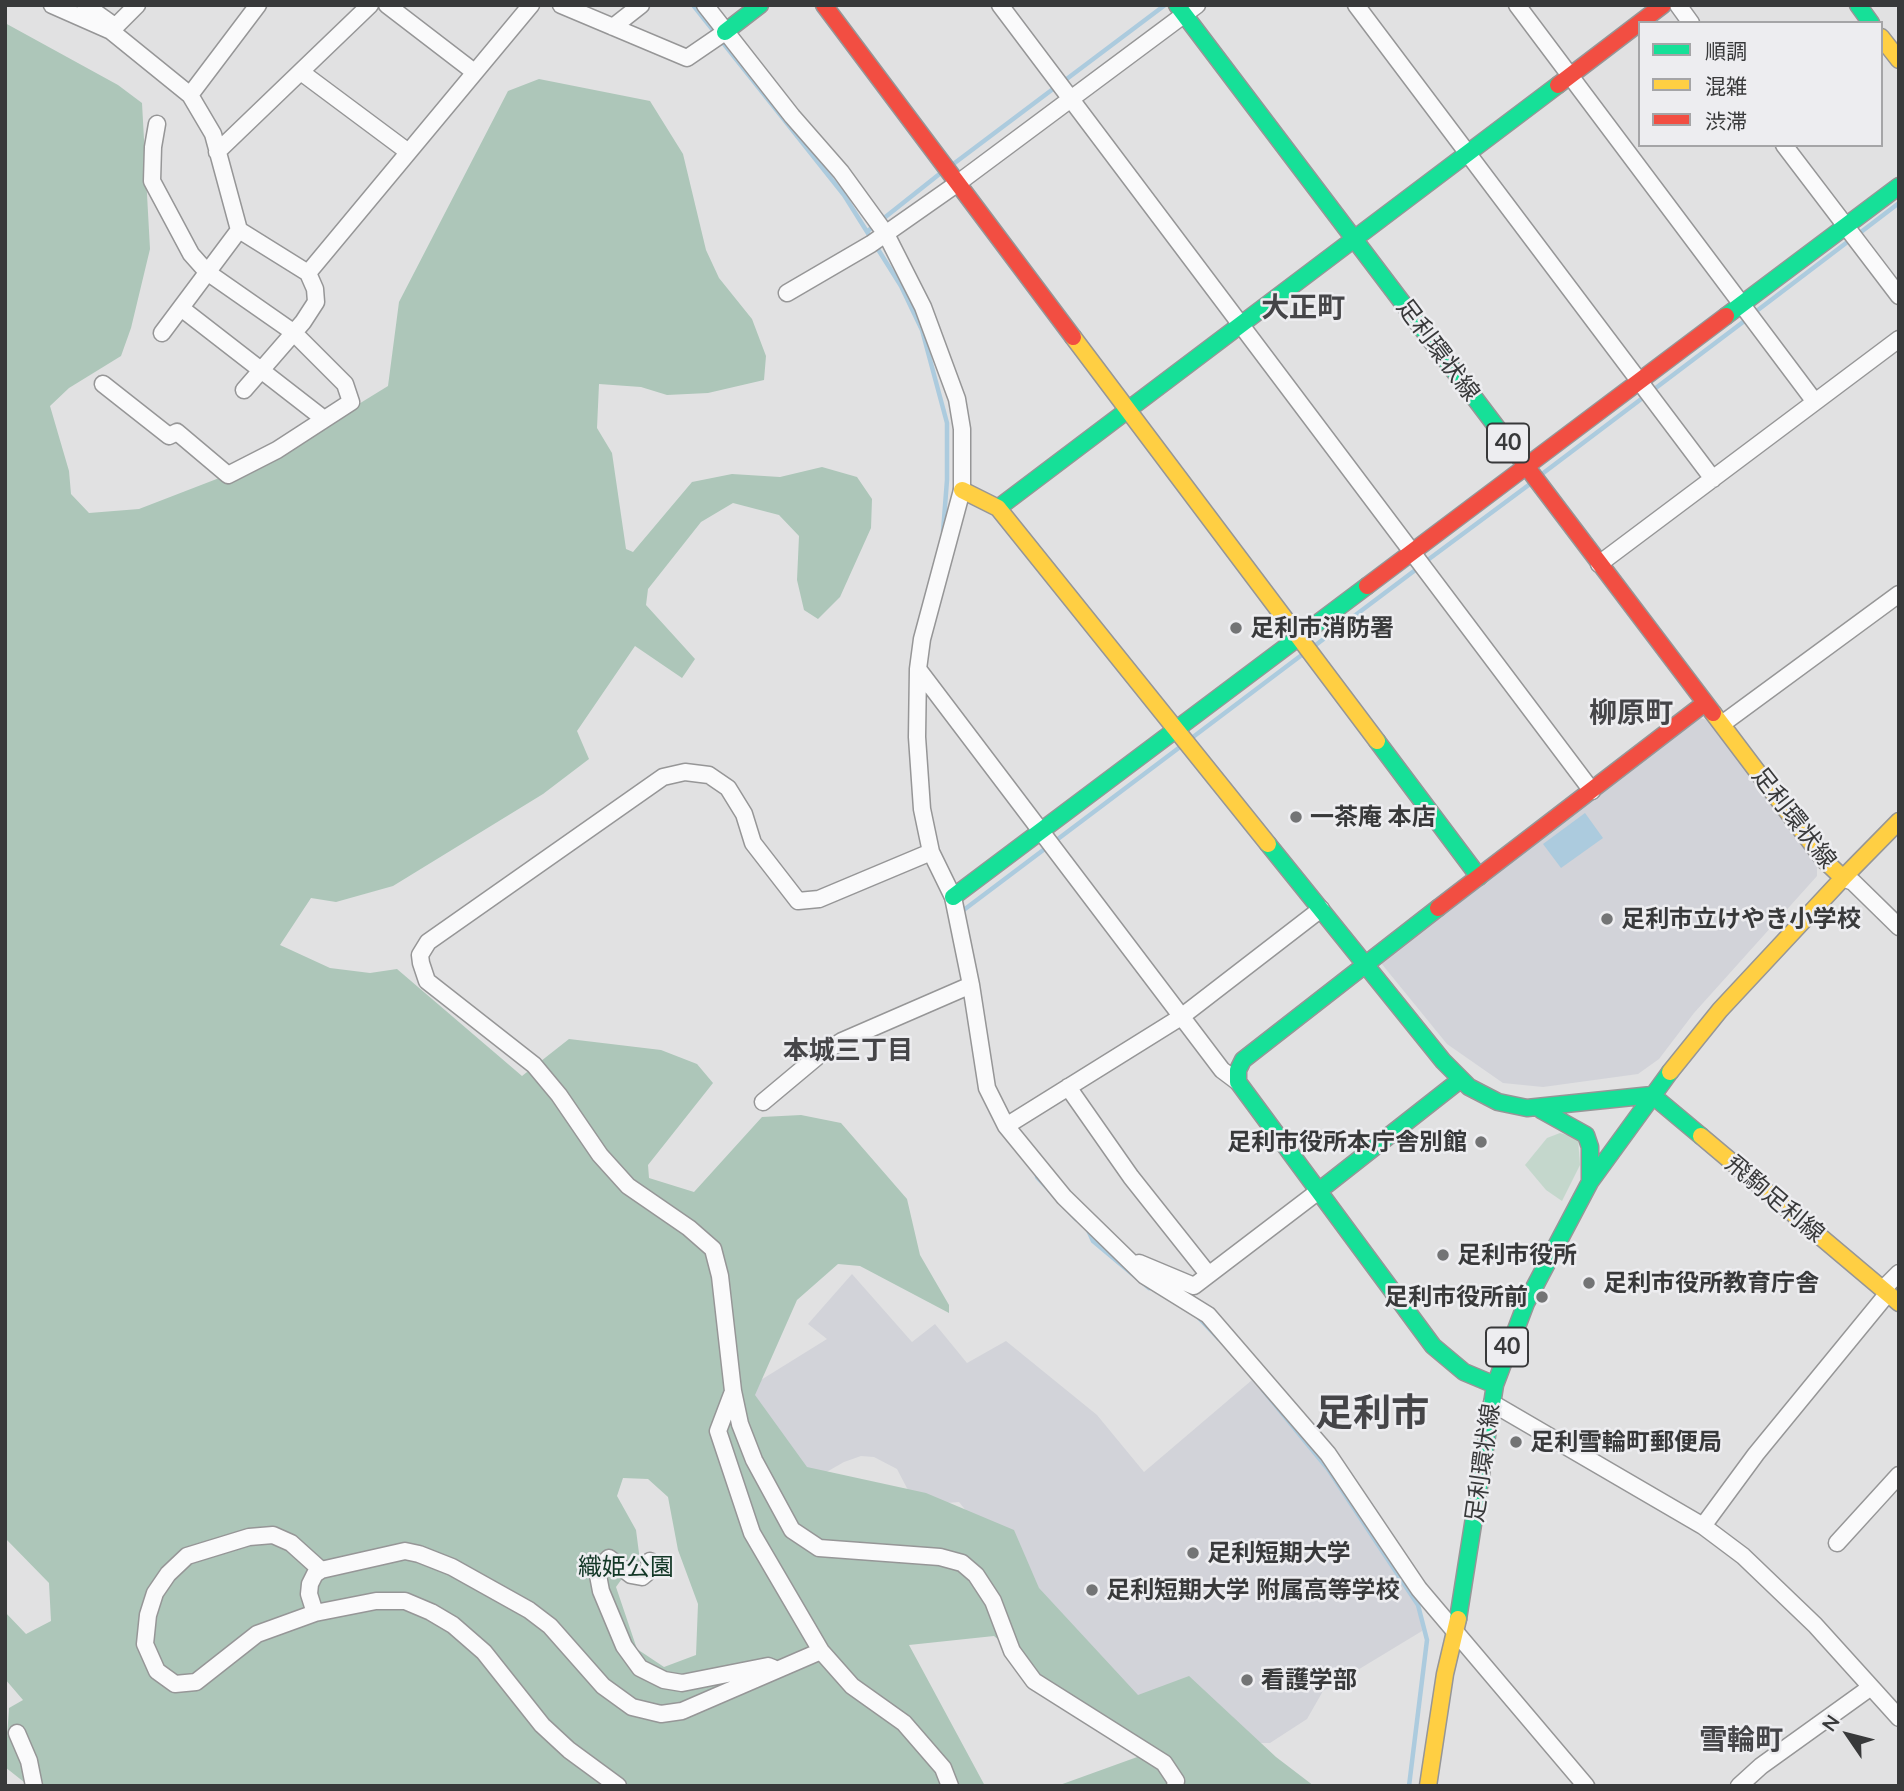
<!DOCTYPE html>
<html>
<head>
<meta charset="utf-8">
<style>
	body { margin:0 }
	#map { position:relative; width:1904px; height:1791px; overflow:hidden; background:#e1e1e2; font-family:Lato,"Noto Sans JP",sans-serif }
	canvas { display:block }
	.frame { position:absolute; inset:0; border:7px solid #38393a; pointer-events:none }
	.legend { position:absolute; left:1638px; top:21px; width:245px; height:126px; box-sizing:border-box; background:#ededf0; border:2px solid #a5a5a7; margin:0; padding:9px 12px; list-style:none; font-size:21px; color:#38393a }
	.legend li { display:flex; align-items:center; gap:14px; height:35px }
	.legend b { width:35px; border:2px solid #a5a5a7 }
	.north { position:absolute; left:1813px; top:1700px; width:70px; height:70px; -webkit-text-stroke:5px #ededf0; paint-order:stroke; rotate:305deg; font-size:19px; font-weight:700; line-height:28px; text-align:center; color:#38393a }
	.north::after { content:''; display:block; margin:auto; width:24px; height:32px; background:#38393a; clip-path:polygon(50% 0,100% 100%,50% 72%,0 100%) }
</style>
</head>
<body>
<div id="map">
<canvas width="1904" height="1791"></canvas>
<div class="frame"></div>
<ul class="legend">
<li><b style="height:9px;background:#16e098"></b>順調</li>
<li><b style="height:9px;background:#ffcf43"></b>混雑</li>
<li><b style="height:9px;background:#f24e42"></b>渋滞</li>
</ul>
<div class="north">N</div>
</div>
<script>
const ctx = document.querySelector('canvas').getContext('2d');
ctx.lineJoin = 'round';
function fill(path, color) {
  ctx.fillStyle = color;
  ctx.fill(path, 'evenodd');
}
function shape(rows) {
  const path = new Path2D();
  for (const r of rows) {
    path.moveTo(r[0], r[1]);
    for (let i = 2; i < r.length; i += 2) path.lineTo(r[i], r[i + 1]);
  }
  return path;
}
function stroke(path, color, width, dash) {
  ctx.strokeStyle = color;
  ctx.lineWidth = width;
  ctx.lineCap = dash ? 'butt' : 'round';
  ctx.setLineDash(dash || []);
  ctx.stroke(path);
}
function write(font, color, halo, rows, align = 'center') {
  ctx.font = font + ' Lato,"Noto Sans JP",sans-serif';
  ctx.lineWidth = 5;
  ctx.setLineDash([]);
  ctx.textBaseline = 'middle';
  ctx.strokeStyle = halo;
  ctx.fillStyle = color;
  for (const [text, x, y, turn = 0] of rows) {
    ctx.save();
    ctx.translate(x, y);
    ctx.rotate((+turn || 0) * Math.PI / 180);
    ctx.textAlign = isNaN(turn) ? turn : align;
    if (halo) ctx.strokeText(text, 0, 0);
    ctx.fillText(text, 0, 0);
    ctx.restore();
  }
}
fill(shape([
	[1696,717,1707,720,1817,864,1817,876,1694,1013,1659,1059,1638,1074,1543,1087,1503,1083,1447,1044,1381,963],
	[852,1274,912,1342,935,1324,967,1363,1006,1341,1097,1415,1144,1472,1252,1380,1297,1427,1420,1602,1422,1631,1323,1691,1307,1719,1270,1743,1243,1743,1106,1686,959,1502,935,1504,909,1492,897,1469,874,1457,861,1456,844,1462,809,1482,748,1388,827,1339,808,1324]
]), '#d2d3d9');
fill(shape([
	[1560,1133,1578,1138,1580,1165,1562,1201,1546,1190,1525,1165,1547,1138]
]), '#c4d7cc');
fill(shape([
	[5,23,118,85,142,103,150,249,131,328,121,356,69,388,50,406,69,471,71,494,89,513,139,509,271,458,388,386,399,302,508,91,539,79,650,101,683,154,706,250,719,278,752,319,766,356,764,380,708,393,667,395,641,387,599,384,597,428,612,453,626,549,633,552,692,482,732,474,780,477,822,467,857,477,872,499,871,528,840,597,818,619,804,610,797,580,799,536,779,515,733,503,701,522,648,589,646,605,695,659,682,678,635,646,577,731,589,759,543,794,393,886,336,902,311,898,280,945,330,968,370,973,397,969,522,1076,569,1039,661,1050,697,1064,713,1083,648,1165,649,1178,694,1192,762,1117,801,1115,841,1123,907,1199,920,1255,949,1305,949,1313,860,1266,838,1264,797,1300,755,1395,807,1467,926,1493,1014,1530,1039,1588,1138,1695,1189,1676,1276,1757,1314,1786,1057,1786,1140,1756,994,1636,909,1645,985,1786,29,1786,5,1767,9,1708,23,1700,5,1679,5,1612,26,1634,51,1621,49,1583,5,1538],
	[623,1478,648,1479,668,1497,678,1550,698,1604,696,1655,664,1667,637,1649,616,1587,631,1566,640,1561,636,1530,617,1496]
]), '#adc6b9');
fill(shape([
	[1585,813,1603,838,1561,868,1543,844]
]), '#accbde');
stroke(shape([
	[693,5,844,195,901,286,922,330,947,423,947,480,943,532],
	[1064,81,1165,5],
	[952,165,1057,86],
	[869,230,942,172],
	[1857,235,1899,203],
	[1754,313,1850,240],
	[1542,474,1747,319],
	[1425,562,1530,484],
	[1313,647,1418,568],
	[1193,737,1303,654],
	[961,912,1180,747],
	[1037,1177,1076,1219],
	[1088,1230,1093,1241,1149,1288],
	[1198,1317,1219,1339],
	[1263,1390,1328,1469,1418,1605,1427,1640,1409,1786]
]), '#accbde', 4.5);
const street = shape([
	[52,5,111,31,137,5],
	[85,5,109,22,111,31,190,95,213,134,239,230,308,273,315,289,316,302,303,322,244,390],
	[387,5,473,71],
	[561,5,687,58,725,32],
	[705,5,792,116,841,172,886,234,923,307,957,399,962,429,962,490,922,639,918,669,917,737,922,809,931,852,953,897,971,985,987,1088,1006,1126,1064,1197,1145,1276,1208,1315,1328,1454,1419,1589,1586,1786],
	[1000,5,1592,791],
	[1356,5,1713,479],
	[1517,5,1815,402],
	[1678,5,1691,23],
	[613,27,641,5],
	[301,72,407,151],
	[190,95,258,5],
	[1784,145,1899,296],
	[217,152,370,5],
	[308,273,531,5],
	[787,293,871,244,958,183,1197,5],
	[181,308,324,419],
	[162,333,239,230],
	[103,384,169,436,177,432,228,475,277,450,351,402,345,384,293,332,207,272,191,254,152,181,153,147,157,124],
	[1599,564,1899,339],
	[918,669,1222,1070,1238,1082],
	[1722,724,1899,594],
	[931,852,819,899,798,901,753,843,744,814,728,788,709,775,685,772,663,777,428,942,420,955,421,963,427,981,534,1065,559,1095,600,1155,628,1186,689,1228,713,1249,720,1276,733,1391,740,1424,754,1460,792,1530,819,1548,940,1557,962,1563,976,1575,993,1601,1012,1651,1034,1681,1164,1763,1176,1781,1175,1786],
	[1843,878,1853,882,1899,927],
	[1068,1087,1131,1177,1208,1274],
	[763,1102,818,1056,842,1041,971,985],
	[1006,1126,1181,1017,1321,909],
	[1139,1263,1194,1286,1320,1190],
	[1883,1289,1899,1273],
	[732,1394,718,1431,752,1533,821,1651,852,1686,904,1723,943,1768,950,1786],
	[1492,1403,1703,1526,1743,1556,1815,1625,1899,1718],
	[1703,1526,1756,1454,1888,1293],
	[1837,1543,1899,1475],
	[650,1561,648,1572,642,1577,631,1575,609,1558,597,1570,601,1591,624,1646,640,1668,664,1680,682,1683,768,1666,773,1668],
	[321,1570,291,1543,273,1535,249,1537,187,1556,168,1574,155,1593,148,1615,145,1644,157,1671,175,1684,196,1682,257,1634,315,1613,376,1601,405,1601,431,1612,453,1625,484,1652,542,1725,569,1750,618,1786],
	[315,1613,309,1594,310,1584,315,1574,321,1570,405,1551,419,1554,452,1567,529,1610,550,1626,603,1686,632,1707,661,1714,682,1711,821,1651],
	[17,1733,29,1761,34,1786],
	[1739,1786,1761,1766,1871,1687]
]);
const fast = shape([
	[1177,5,1520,458],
	[1858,5,1871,23],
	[725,32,760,5],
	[1726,316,1899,186],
	[998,508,1558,85],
	[1377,741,1479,877],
	[1268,844,1443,1061,1469,1087,1498,1102,1527,1108,1652,1095,1701,1136],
	[953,897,1367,586],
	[1438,908,1243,1060,1238,1070,1238,1082,1433,1346,1464,1372,1495,1385],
	[1541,1110,1586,1135,1590,1147,1590,1182],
	[1320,1190,1460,1080],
	[1458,1619,1495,1385,1526,1303,1590,1182,1670,1072]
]);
const slow = shape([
	[1881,37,1899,60],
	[1073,337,1377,741],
	[962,490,998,508,1268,844],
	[1843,878,1899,821],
	[1670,1072,1720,1010,1843,878,1824,860,1713,713],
	[1701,1136,1899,1303],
	[1428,1786,1445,1674,1458,1619]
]);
const jam = shape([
	[824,5,1073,337],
	[1558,85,1663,5],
	[1520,458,1713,713],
	[1367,586,1726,316],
	[1438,908,1705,703]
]);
stroke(street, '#969697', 19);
stroke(fast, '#969697', 19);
stroke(slow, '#969697', 19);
stroke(jam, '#969697', 19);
stroke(street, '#fafafb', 16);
stroke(fast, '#16e098', 16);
stroke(slow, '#ffcf43', 16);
stroke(jam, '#f24e42', 16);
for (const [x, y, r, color] of [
	[1236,628,7,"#737475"],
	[1296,817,7,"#737475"],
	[1607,919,7,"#737475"],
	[1481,1142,7,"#737475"],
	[1443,1255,7,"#737475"],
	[1589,1283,7,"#737475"],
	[1542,1297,7,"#737475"],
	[1516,1442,7,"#737475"],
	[1193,1553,7,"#737475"],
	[1092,1590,7,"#737475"],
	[1247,1680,7,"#737475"]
]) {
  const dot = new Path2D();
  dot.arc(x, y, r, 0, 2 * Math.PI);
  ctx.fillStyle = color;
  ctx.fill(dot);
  stroke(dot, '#ededf0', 2.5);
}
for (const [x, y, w] of [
	[1508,443,42],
	[1507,1347,42]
]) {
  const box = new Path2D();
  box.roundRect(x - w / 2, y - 19.5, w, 39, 5);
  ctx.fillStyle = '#ededf0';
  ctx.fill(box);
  stroke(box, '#38393a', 2);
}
write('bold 23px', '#38393a', null, [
	["40",1508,443],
	["40",1507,1347]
]);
write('24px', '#38393a', '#ededf0', [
	["足利環状線",1438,350,53],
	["足利環状線",1794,818,52],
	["飛駒足利線",1775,1199,40],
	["足利環状線",1483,1463,-82]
]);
write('bold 24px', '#38393a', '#ededf0', [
	["足利市消防署",1250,628],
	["一茶庵 本店",1310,817],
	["足利市立けやき小学校",1621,919],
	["足利市役所本庁舎別館",1467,1142,"right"],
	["足利市役所",1457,1255],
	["足利市役所教育庁舎",1603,1283],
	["足利市役所前",1528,1297,"right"],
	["足利雪輪町郵便局",1530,1442],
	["足利短期大学",1207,1553],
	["足利短期大学 附属高等学校",1106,1590],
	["看護学部",1261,1680]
], 'left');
write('24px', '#123726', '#ededf0', [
	["織姫公園",626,1567]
]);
write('bold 26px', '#454548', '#ededf0', [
	["本城三丁目",848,1051]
]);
write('bold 28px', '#454548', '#ededf0', [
	["大正町",1303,308],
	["柳原町",1631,713],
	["雪輪町",1741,1740]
]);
write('bold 38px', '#454548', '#ededf0', [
	["足利市",1372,1414]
]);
</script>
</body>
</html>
